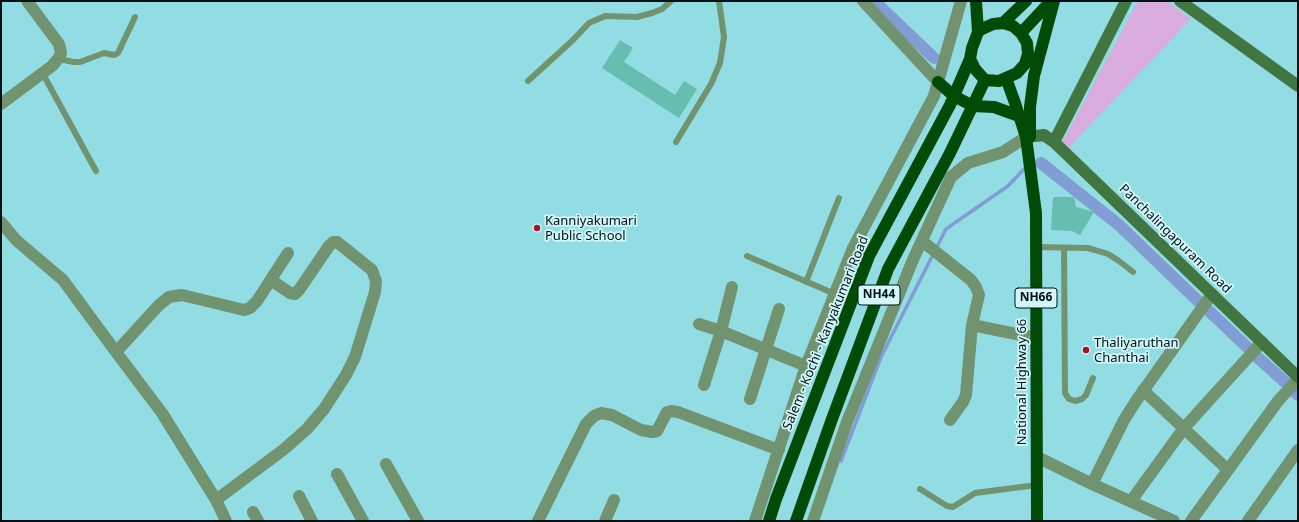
<!DOCTYPE html>
<html>
<head>
<meta charset="utf-8">
<style>
	body { margin:0 }
	#map { position:relative; width:1299px; height:522px; overflow:hidden; background:#92dce3; font-family:"Noto Sans",sans-serif }
	canvas { display:block }
	.frame { position:absolute; inset:0; border:2px solid #001214; pointer-events:none }
</style>
</head>
<body>
<div id="map">
<canvas width="1299" height="522"></canvas>
<div class="frame"></div>
</div>
<script>
const ctx = document.querySelector('canvas').getContext('2d');
ctx.lineJoin = 'round';
function fill(path, color) {
  ctx.fillStyle = color;
  ctx.fill(path, 'evenodd');
}
function shape(rows) {
  const path = new Path2D();
  for (const r of rows) {
    path.moveTo(r[0], r[1]);
    for (let i = 2; i < r.length; i += 2) path.lineTo(r[i], r[i + 1]);
  }
  return path;
}
function stroke(path, color, width, dash) {
  ctx.strokeStyle = color;
  ctx.lineWidth = width;
  ctx.lineCap = dash ? 'butt' : 'round';
  ctx.setLineDash(dash || []);
  ctx.stroke(path);
}
function write(font, color, halo, rows, align = 'center') {
  ctx.font = font + ' "Noto Sans",sans-serif';
  ctx.lineWidth = 3.5;
  ctx.setLineDash([]);
  ctx.textBaseline = 'middle';
  ctx.strokeStyle = halo;
  ctx.fillStyle = color;
  for (const [text, x, y, turn = 0] of rows) {
    ctx.save();
    ctx.translate(x, y);
    ctx.rotate((+turn || 0) * Math.PI / 180);
    ctx.textAlign = isNaN(turn) ? turn : align;
    if (halo) ctx.strokeText(text, 0, 0);
    ctx.fillText(text, 0, 0);
    ctx.restore();
  }
}
fill(shape([
	[1138,1,1167,1,1191,19,1067,149,1062,143]
]), '#daacde');
stroke(shape([
	[841,461,881,357,946,229,1008,186,1026,167]
]), '#819dd4', 3.5);
stroke(shape([
	[874,1,934,58],
	[1041,163,1119,225,1198,301],
	[1208,310,1248,348],
	[1256,356,1285,382],
	[1294,391,1298,395]
]), '#819dd4', 12);
fill(shape([
	[620,40,633,48,624,62,675,95,684,81,697,89,679,118,602,68],
	[1053,197,1074,197,1076,207,1094,212,1080,235,1072,231,1051,230]
]), '#66bdb0');
stroke(shape([
	[58,59,74,62,80,62,104,53,114,55,118,53,135,17],
	[43,74,96,171],
	[528,81,573,40,589,23,605,16,637,17,652,13,662,9,671,1],
	[676,142,711,84,720,63,724,37,719,1],
	[1036,247,1087,248,1095,250,1108,254,1119,261,1133,272],
	[1064,248,1065,393,1069,399,1075,401,1082,399,1086,395,1093,378],
	[747,256,835,294],
	[806,282,839,198],
	[920,489,947,506,953,507,975,493,1037,485]
]), '#71936f', 6);
stroke(shape([
	[863,1,938,82],
	[1,104,52,66,58,59,61,53,59,44,27,1],
	[1,222,16,240,63,280,116,352,162,413,216,500,226,521],
	[922,241,971,280,976,287,979,295,972,325,1036,338],
	[699,324,721,331,806,366],
	[116,352,159,305,169,297,182,295,244,310,250,308,257,301,288,253],
	[704,385,721,331,732,287],
	[1143,390,1228,470],
	[750,399,779,309],
	[950,420,963,402,966,395,972,325],
	[1037,457,1092,484,1174,521],
	[386,464,418,521],
	[337,474,363,521],
	[1092,484,1124,420,1136,401,1212,294],
	[299,496,312,521],
	[216,500,283,450,307,429,324,409,346,375,355,357,375,292,376,281,372,270,337,242,333,242,329,246,299,290,295,294,290,293,271,280],
	[1131,501,1184,428,1262,342],
	[253,512,258,521],
	[538,521,586,424,594,416,601,413,612,415,641,430,652,432,657,431,667,412,671,411,678,412,779,450],
	[605,521,614,500],
	[755,521,806,366,853,248,934,96,961,1],
	[813,521,847,422,912,262,951,177,968,163,1003,152,1026,137],
	[1191,521,1278,401,1298,379],
	[1248,521,1298,450]
]), '#71936f', 12);
stroke(shape([
	[1180,1,1298,86],
	[1026,137,1044,135,1054,142,1298,377],
	[1054,142,1126,1]
]), '#427640', 12);
stroke(shape([
	[976,1,978,32],
	[1003,23,1026,1],
	[1021,33,1051,1],
	[1006,78,1015,103,1026,137,1036,213,1037,521],
	[938,82,954,96,973,106,994,107,1019,116],
	[1030,137,1030,107,1034,76,1054,1],
	[769,521,776,499,869,256,950,105,970,59,972,48,978,32,982,29,993,24,1003,23,1013,26,1021,33,1027,43,1028,54,1025,64,1017,73,999,81,985,80,975,69,970,59],
	[796,521,832,419,888,269,950,153,985,80]
]), '#024b07', 12);
for (const [x, y, r, color] of [
	[537,228,4,"#a91224"],
	[1086,350,4,"#a91224"]
]) {
  const dot = new Path2D();
  dot.arc(x, y, r, 0, 2 * Math.PI);
  ctx.fillStyle = color;
  ctx.fill(dot);
  stroke(dot, '#d2f6fa', 1.5);
}
for (const [x, y, w] of [
	[879,295,42],
	[1036,298,42]
]) {
  const box = new Path2D();
  box.roundRect(x - w / 2, y - 10, w, 20, 3);
  ctx.fillStyle = '#d2f6fa';
  ctx.fill(box);
  stroke(box, '#001214', 1);
}
write('bold 12px', '#001214', null, [
	["NH44",879,295],
	["NH66",1036,298]
]);
write('13px', '#001214', '#d2f6fa', [
	["Kanniyakumari",545,221],
	["Public School",545,236],
	["Thaliyaruthan",1094,343],
	["Chanthai",1094,358]
], 'left');
write('13px', '#001214', '#d2f6fa', [
	["Panchalingapuram Road",1175,239,44],
	["Salem - Kochi - Kanyakumari Road",826,333,-68],
	["National Highway 66",1022,382,-90]
]);
</script>
</body>
</html>
